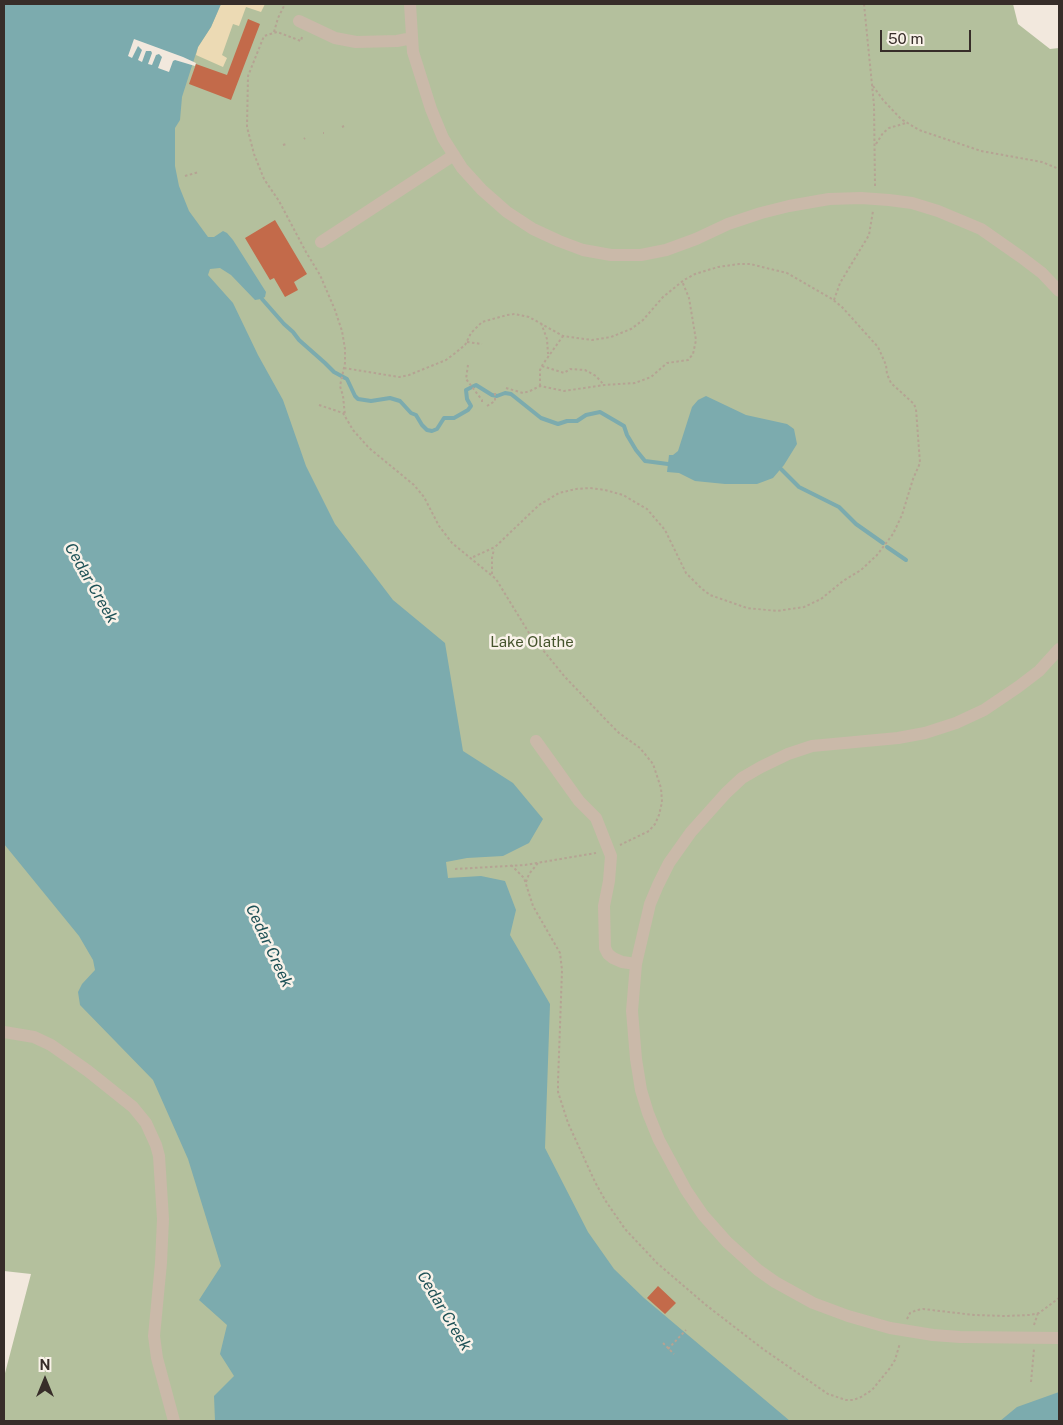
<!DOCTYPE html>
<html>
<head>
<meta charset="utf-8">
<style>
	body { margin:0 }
	#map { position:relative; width:1063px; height:1425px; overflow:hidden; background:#f2e8dd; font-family:"Public Sans",sans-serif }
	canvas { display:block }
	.frame { position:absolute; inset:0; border:5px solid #372d29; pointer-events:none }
	.north { position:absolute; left:20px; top:1355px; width:50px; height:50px; -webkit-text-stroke:4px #f9f2e9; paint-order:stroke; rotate:0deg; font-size:14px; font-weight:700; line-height:20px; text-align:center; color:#372d29 }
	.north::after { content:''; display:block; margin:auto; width:18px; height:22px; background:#372d29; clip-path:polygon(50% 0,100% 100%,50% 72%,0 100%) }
	.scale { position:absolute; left:880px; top:30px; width:91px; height:22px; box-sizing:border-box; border:2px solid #372d29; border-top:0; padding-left:6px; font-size:15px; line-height:18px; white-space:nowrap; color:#372d29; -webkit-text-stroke:4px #f9f2e9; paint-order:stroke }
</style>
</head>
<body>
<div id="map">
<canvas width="1063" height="1425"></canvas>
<div class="frame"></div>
<div class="north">N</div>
<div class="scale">50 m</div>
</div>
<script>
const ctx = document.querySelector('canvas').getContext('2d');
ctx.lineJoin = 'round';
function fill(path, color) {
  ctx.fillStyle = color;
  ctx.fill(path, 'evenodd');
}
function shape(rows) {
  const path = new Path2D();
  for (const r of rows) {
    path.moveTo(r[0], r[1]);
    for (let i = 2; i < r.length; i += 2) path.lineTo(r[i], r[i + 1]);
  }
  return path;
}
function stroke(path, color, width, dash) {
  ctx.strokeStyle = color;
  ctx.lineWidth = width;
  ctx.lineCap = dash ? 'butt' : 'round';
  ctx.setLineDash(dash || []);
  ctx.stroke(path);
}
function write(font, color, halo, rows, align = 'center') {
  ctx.font = font + ' "Public Sans",sans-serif';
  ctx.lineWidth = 5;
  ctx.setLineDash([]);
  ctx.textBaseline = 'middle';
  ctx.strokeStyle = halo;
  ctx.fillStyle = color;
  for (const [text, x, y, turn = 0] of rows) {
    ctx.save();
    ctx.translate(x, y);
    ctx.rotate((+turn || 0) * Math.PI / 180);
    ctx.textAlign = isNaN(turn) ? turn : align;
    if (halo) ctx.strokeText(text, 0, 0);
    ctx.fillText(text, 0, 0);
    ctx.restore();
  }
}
fill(shape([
	[4,4,1013,4,1018,24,1050,49,1059,48,1059,1421,4,1421,4,1377,31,1274,4,1271]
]), '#b4c09d');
fill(shape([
	[221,4,265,4,261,12,246,7,239,26,233,24,222,55,227,58,223,67,196,55,198,47,211,27]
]), '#ecdab4');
fill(shape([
	[4,4,221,4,211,27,198,47,182,97,180,120,175,128,175,166,179,186,189,211,208,237,214,237,223,231,227,233,233,240,266,292,265,297,261,299,255,300,231,275,220,268,210,269,208,275,233,303,258,355,283,400,306,466,335,524,393,600,445,643,463,751,513,783,543,819,529,843,503,856,467,858,446,862,448,878,481,876,505,881,516,910,510,935,550,1004,545,1148,588,1232,614,1269,644,1298,790,1421,215,1421,214,1396,234,1376,220,1354,227,1325,199,1300,221,1266,188,1159,153,1080,80,1005,78,992,82,984,95,970,93,960,79,936,4,844],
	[706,396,746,415,787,424,794,429,797,444,784,465,773,478,757,484,725,484,695,481,679,473,667,472,669,455,673,455,678,451,692,407,698,400],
	[1059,1392,1059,1421,1000,1421,1017,1407]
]), '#7cabae');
fill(shape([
	[134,39,183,57,196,63,195,66,175,60,173,61,169,72,158,68,162,57,159,54,156,55,152,65,148,64,152,53,151,51,146,51,142,62,138,60,142,50,138,46,132,58,128,56]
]), '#f2e8dd');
stroke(shape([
	[262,299,284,324,293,332,299,340,325,363,334,372,347,379,355,396,358,399,371,401,390,398,400,401,411,413,416,415,422,425,427,430,432,431,437,429,444,418,454,418,468,410,471,406,467,399,466,390,476,385,492,395,497,396,505,393,511,394,541,418,558,424,567,421,577,421,586,415,600,412,624,426,627,435,636,450,645,461,668,464],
	[781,469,799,487,839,507,856,524,883,543],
	[887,547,906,560]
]), '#7cabae', 4);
fill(shape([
	[248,19,260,24,231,100,189,84,196,64,227,75],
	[275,220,307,274,294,282,298,290,285,297,274,278,270,280,245,238],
	[658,1286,676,1303,665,1314,647,1298]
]), '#c36a4a');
stroke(shape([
	[864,4,874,105,875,186],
	[274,32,278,18,285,4],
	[302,37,301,41,277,32,264,36,248,76,247,127,254,154,264,179,279,201,306,252,320,275,335,310,342,331,345,349,345,363,340,386,343,396,345,416],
	[873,86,883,100,901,119,919,130,981,151,1042,162,1059,169],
	[342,127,344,126],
	[323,133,324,133],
	[304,139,305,138],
	[876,144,883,133,889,128,906,123],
	[283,145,286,144],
	[185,176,199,172],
	[834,300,840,283,869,235,873,211],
	[541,323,547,339,548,354],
	[467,342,482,344],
	[468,365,466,379,482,400,482,404],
	[542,366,564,373,570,369,585,370,596,376,604,385],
	[344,368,399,377,409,375,446,360,454,354,465,345,471,333,482,322,507,315,515,314,529,317,563,336,570,337,592,340,611,337,631,329,643,320,663,297,684,280,695,274,718,267,739,264,750,264,787,273,832,299,842,307,878,347,886,365,887,374,891,383,914,404,916,409,920,463,913,479,902,515,893,534,877,555,861,570,843,581,821,599,804,607,777,611,747,608,710,595,701,588,686,573,665,530,647,509,623,495,605,490,590,488,576,489,559,493,539,505,495,547,471,558],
	[540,386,540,370,543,364,563,336],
	[506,388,523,393,530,391,540,386,564,391,604,385,635,383,651,377,667,363,688,360,693,354,696,340,689,298,682,281],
	[319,405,343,413,353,430,369,448,414,485,424,497,439,526,452,543,496,579,529,633,565,677,608,722,619,733,640,748,653,764,661,788,662,802,659,815,655,824,649,831,620,845],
	[487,406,495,401,495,392],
	[492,574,492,558,494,549],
	[511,865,524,878,533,906,560,953,562,970,558,1082,558,1092,568,1123,595,1182,605,1200,625,1229,657,1263,706,1305,763,1349,828,1394,846,1400,853,1400,861,1397,872,1390,890,1368,895,1360,900,1343],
	[455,869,525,865,596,853],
	[526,882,529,874,538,863],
	[907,1319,910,1313,917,1310,923,1309,974,1315,1004,1316,1030,1315,1039,1313,1059,1298],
	[1034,1325,1038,1313],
	[663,1343,674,1354],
	[668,1349,686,1330],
	[1031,1382,1034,1349]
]), '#b5a393', 2, [2.5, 2.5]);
stroke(shape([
	[410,4,413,52,431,109,443,138,462,168,482,190,507,212,533,229,559,241,583,250,611,255,641,255,666,250,696,239,728,224,761,213,789,206,829,199,861,198,889,200,912,203,938,211,981,229,1021,257,1042,273,1059,291],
	[299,21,335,38,356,42,397,41,412,38],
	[321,242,454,155],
	[1059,649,1039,671,1018,687,984,710,956,723,925,733,898,738,812,746,788,754,761,767,742,778,726,793,691,832,669,863,658,885,650,904,636,964,632,1011,636,1059,641,1090,648,1113,659,1140,686,1190,703,1215,727,1242,758,1270,775,1282,813,1303,848,1316,890,1328,933,1335,960,1337,1059,1338],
	[536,741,579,801,596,818,611,856,609,881,604,906,605,948,608,954,613,958,622,962,636,964],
	[4,1032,34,1037,51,1045,88,1071,133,1107,146,1123,156,1145,159,1156,163,1219,161,1263,154,1336,157,1358,174,1421]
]), '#cab9a9', 12);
write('15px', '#45542d', '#f9f2e9', [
	["Lake Olathe",532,642]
]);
write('italic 16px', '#1f5257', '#f9f2e9', [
	["Cedar Creek",91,583,60],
	["Cedar Creek",269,946,65],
	["Cedar Creek",444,1311,59]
]);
</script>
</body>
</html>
